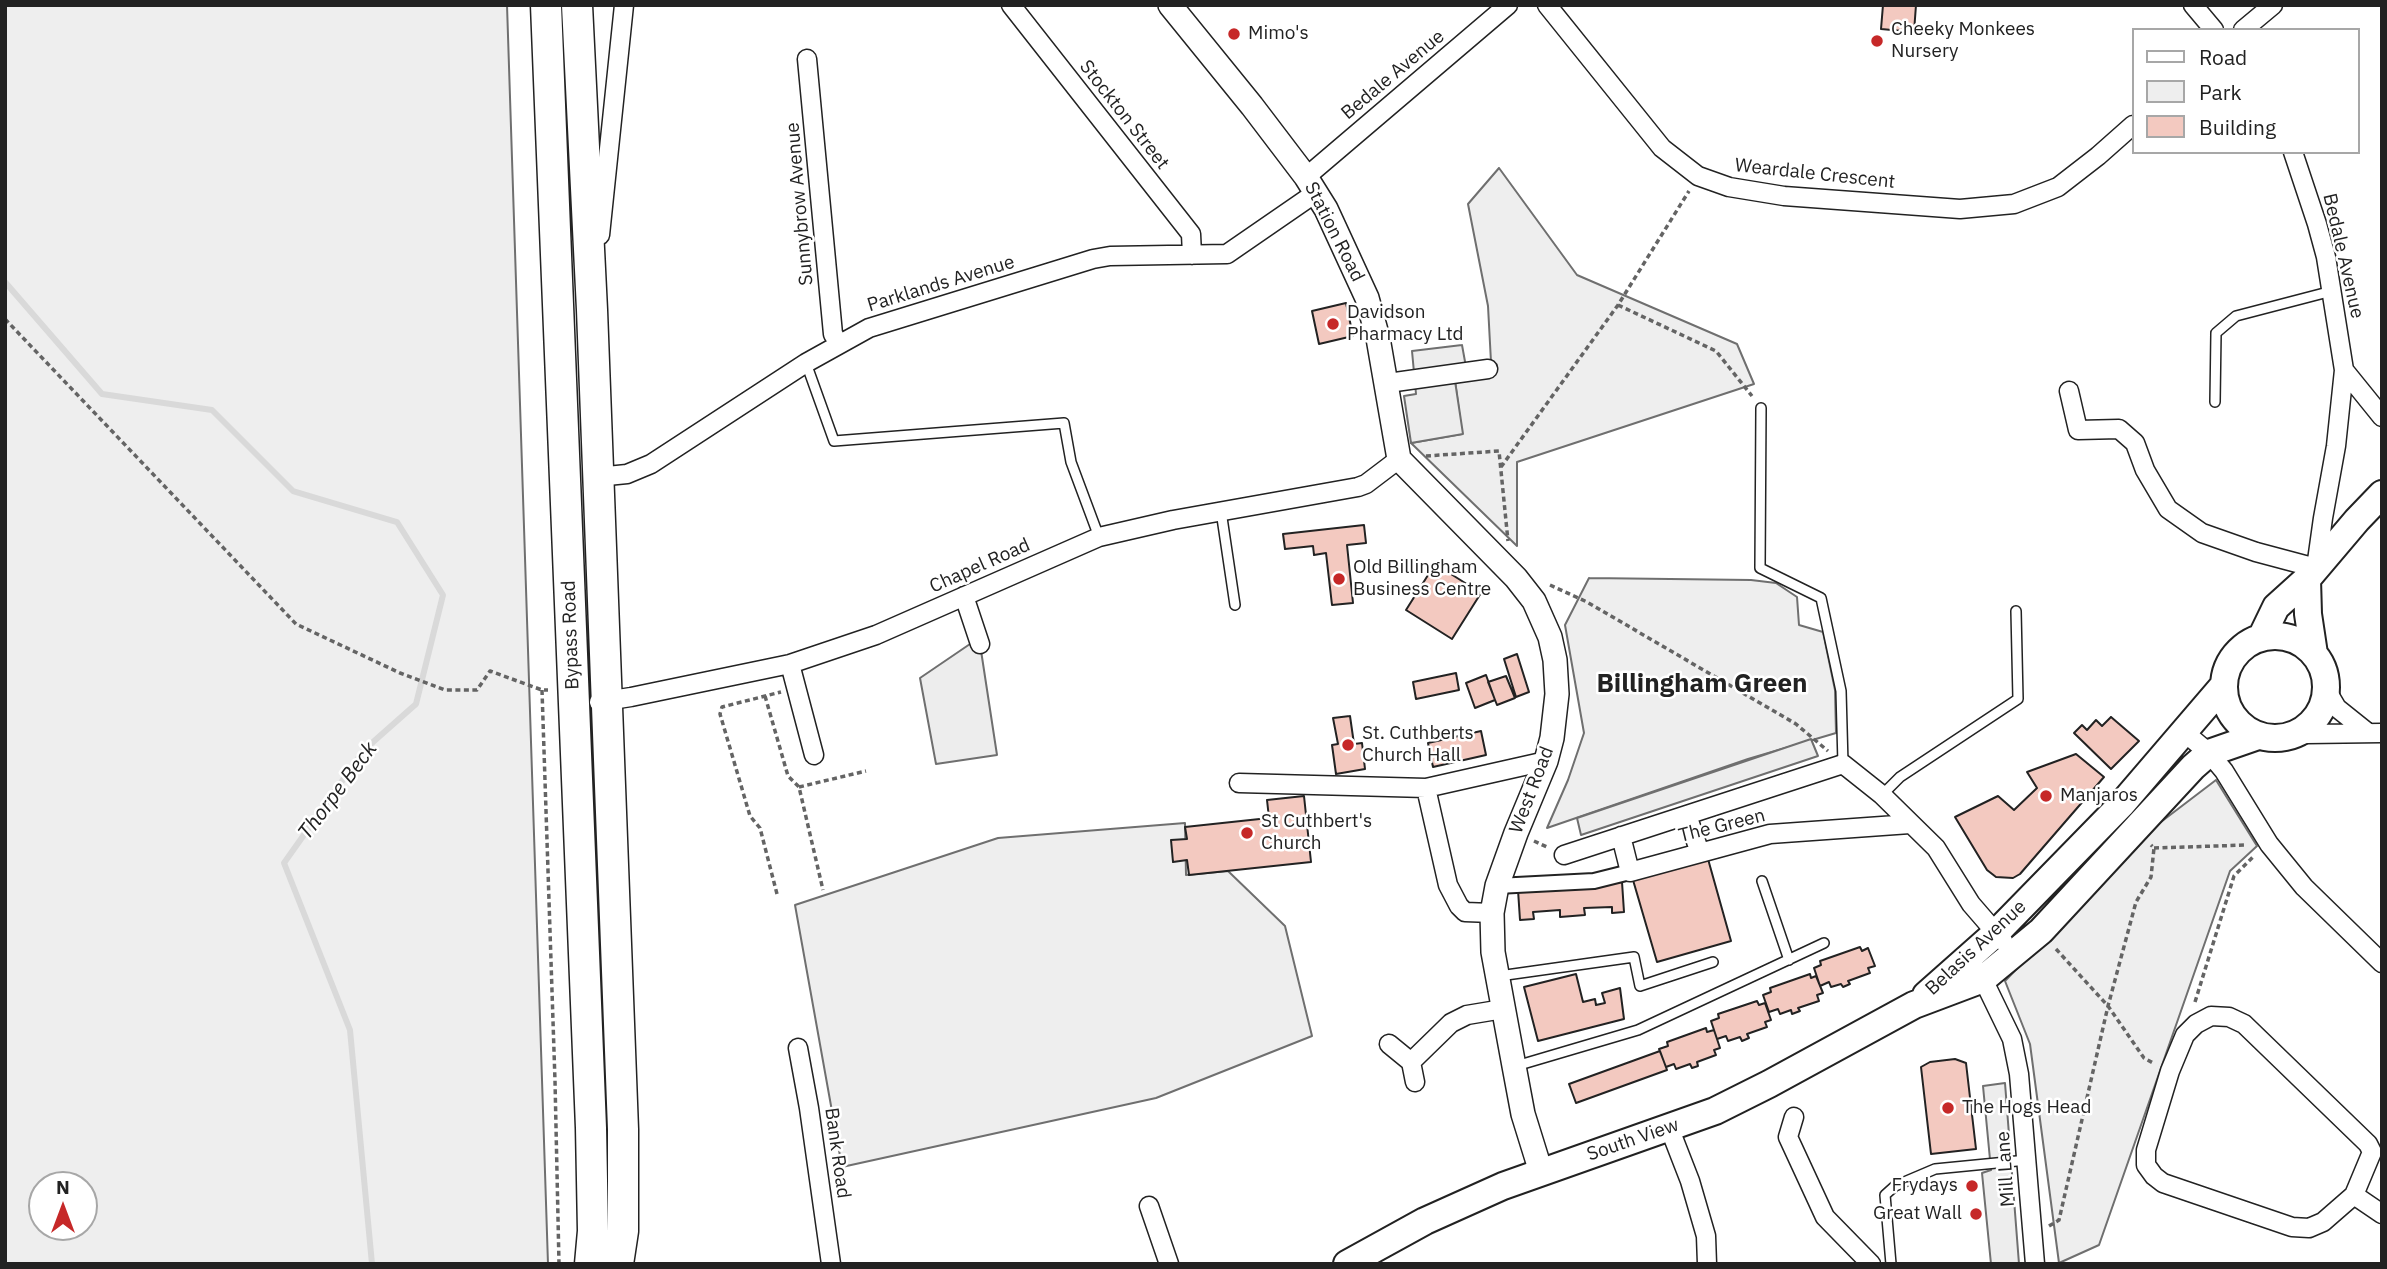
<!DOCTYPE html>
<html>
<head>
<meta charset="utf-8">
<style>
	body { margin:0 }
	#map { position:relative; width:2387px; height:1269px; overflow:hidden; background:#fff; font-family:"IBM Plex Sans",sans-serif }
	canvas { display:block }
	.frame { position:absolute; inset:0; border:7px solid #222; pointer-events:none }
	.legend { position:absolute; left:2132px; top:28px; width:228px; height:126px; box-sizing:border-box; background:#fff; border:2px solid #a7a7a7; margin:0; padding:9px 12px; list-style:none; font-size:21px; color:#222 }
	.legend li { display:flex; align-items:center; gap:14px; height:35px }
	.legend b { width:35px; border:2px solid #a7a7a7 }
	.north { position:absolute; left:28px; top:1171px; width:70px; height:70px; box-sizing:border-box; background:#fff; border:2px solid #a7a7a7; border-radius:50%; rotate:0deg; font-size:19px; font-weight:700; line-height:28px; text-align:center; color:#222 }
	.north::after { content:''; display:block; margin:auto; width:24px; height:32px; background:#c62828; clip-path:polygon(50% 0,100% 100%,50% 72%,0 100%) }
</style>
</head>
<body>
<div id="map">
<canvas width="2387" height="1269"></canvas>
<div class="frame"></div>
<ul class="legend">
<li><b style="height:9px;background:#fff"></b>Road</li>
<li><b style="height:19px;background:#eee"></b>Park</li>
<li><b style="height:19px;background:#f3c9c0"></b>Building</li>
</ul>
<div class="north">N</div>
</div>
<script>
const ctx = document.querySelector('canvas').getContext('2d');
ctx.lineJoin = 'round';
function fill(path, color) {
  ctx.fillStyle = color;
  ctx.fill(path, 'evenodd');
}
function shape(rows) {
  const path = new Path2D();
  for (const r of rows) {
    if (r.length === 3) {
      path.moveTo(r[0] + r[2], r[1]);
      path.arc(r[0], r[1], r[2], 0, 2 * Math.PI);
      continue;
    }
    path.moveTo(r[0], r[1]);
    for (let i = 2; i < r.length; i += 2) path.lineTo(r[i], r[i + 1]);
  }
  return path;
}
function stroke(path, color, width, dash) {
  ctx.strokeStyle = color;
  ctx.lineWidth = width;
  ctx.lineCap = dash ? 'butt' : 'round';
  ctx.setLineDash(dash || []);
  ctx.stroke(path);
}
function write(font, color, halo, rows, align = 'center') {
  ctx.font = font + ' "IBM Plex Sans",sans-serif';
  ctx.lineWidth = 5;
  ctx.setLineDash([]);
  ctx.textBaseline = 'middle';
  ctx.strokeStyle = halo;
  ctx.fillStyle = color;
  for (const [text, x, y, turn = 0] of rows) {
    ctx.save();
    ctx.translate(x, y);
    ctx.rotate((+turn || 0) * Math.PI / 180);
    ctx.textAlign = isNaN(turn) ? turn : align;
    if (halo) ctx.strokeText(text, 0, 0);
    ctx.fillText(text, 0, 0);
    ctx.restore();
  }
}
const green = shape([
	[5,5,507,5,548,1264,5,1264,5,5],
	[42,1185,84,1185,84,1227,42,1227,42,1185],
	[1499,168,1577,275,1737,344,1754,384,1517,462,1517,546,1411,443,1462,434,1455,381,1491,362,1488,306,1468,204,1499,168],
	[1589,578,1751,580,1776,583,1797,597,1799,625,1823,632,1835,690,1836,733,1748,759,1547,828,1568,780,1584,733,1565,625,1589,578],
	[2216,780,2257,846,2230,871,2099,1245,2059,1263,2030,1044,2005,981,2153,828,2216,780],
	[1185,823,1186,875,1228,871,1285,926,1312,1036,1156,1098,842,1167,795,905,998,838,1185,823]
]);
fill(green, '#eee');
stroke(green, '#6f6f6f', 2);
const parking = shape([
	[1462,345,1468,378,1455,381,1463,434,1411,443,1404,396,1416,394,1412,351,1462,345],
	[970,644,980,644,997,755,936,764,920,678,970,644],
	[1811,739,1818,756,1581,835,1577,818,1811,739],
	[2005,1083,2019,1264,1991,1264,1982,1173,1991,1170,1983,1086,2005,1083]
]);
fill(parking, '#ededed');
stroke(parking, '#6f6f6f', 2);
stroke(shape([
	[5,282,102,394,212,410,293,491,397,522,443,595,416,704,364,750,284,863,350,1030,372,1264]
]), '#d9d9d9', 6);
const building = shape([
	[1883,5,1916,5,1914,32,1881,29,1883,5],
	[1346,303,1353,336,1319,344,1312,311,1346,303],
	[1364,525,1366,543,1347,545,1353,603,1332,605,1326,553,1314,555,1313,546,1285,549,1283,534,1364,525],
	[1435,564,1481,593,1452,639,1406,610,1435,564],
	[1517,654,1529,692,1516,697,1504,659,1517,654],
	[1456,673,1459,690,1416,699,1413,682,1456,673],
	[1486,675,1495,700,1475,708,1466,683,1486,675],
	[1506,676,1515,698,1497,705,1488,682,1506,676],
	[1350,716,1354,744,1362,743,1365,769,1336,774,1332,745,1338,744,1333,718,1350,716],
	[2111,717,2139,741,2111,769,2074,733,2082,725,2087,730,2096,720,2102,726,2111,717],
	[1481,731,1486,755,1433,767,1428,743,1481,731],
	[2076,754,2104,777,2020,874,2013,878,1996,877,1987,870,1955,817,1998,796,2014,810,2037,788,2027,772,2076,754],
	[1304,796,1311,862,1189,875,1187,860,1173,862,1171,840,1187,839,1185,827,1269,818,1267,800,1304,796],
	[1708,859,1731,941,1657,962,1633,880,1708,859],
	[1622,882,1624,912,1612,913,1612,907,1584,908,1585,915,1560,917,1560,910,1533,912,1534,919,1520,920,1518,890,1622,882],
	[1860,947,1862,951,1868,948,1875,966,1868,968,1870,973,1848,981,1850,984,1843,987,1841,984,1831,987,1829,982,1820,986,1814,968,1821,965,1820,961,1860,947],
	[1576,974,1583,1002,1595,999,1596,1005,1605,1003,1602,993,1620,988,1624,1019,1538,1041,1524,987,1576,974],
	[1810,974,1811,978,1816,976,1823,993,1817,995,1819,1001,1798,1008,1800,1011,1792,1014,1791,1010,1780,1014,1778,1009,1769,1012,1763,995,1771,992,1770,988,1810,974],
	[1757,1001,1759,1005,1765,1003,1771,1020,1765,1022,1767,1027,1747,1034,1749,1038,1742,1041,1740,1037,1728,1041,1726,1036,1717,1039,1711,1021,1719,1018,1718,1014,1757,1001],
	[1706,1028,1707,1032,1714,1030,1720,1048,1714,1050,1716,1055,1697,1062,1698,1066,1692,1068,1690,1064,1676,1069,1674,1064,1666,1067,1659,1049,1668,1046,1667,1042,1706,1028],
	[1660,1051,1667,1070,1576,1103,1569,1084,1660,1051],
	[1955,1059,1966,1063,1976,1149,1931,1154,1921,1067,1930,1062,1955,1059]
]);
fill(building, '#f3c9c0');
stroke(building, '#222', 2);
const service = shape([
	[806,363,834,441,1064,423,1071,462,1099,537],
	[2215,402,2216,333,2236,316,2332,291],
	[1761,408,1760,568,1821,598,1841,691,1843,764],
	[1221,511,1235,605],
	[1882,795,1900,777,2018,699,2016,611],
	[1762,881,1789,960],
	[1499,976,1634,957,1640,986,1713,962],
	[1516,1066,1638,1030,1824,943],
	[1891,1264,1885,1195,1895,1186,1935,1169,2027,1160]
]);
const pedestrian = shape([
	[1497,886,1594,881,1630,872]
]);
const minor = shape([
	[1011,5,1191,234,1192,255],
	[1547,5,1662,148,1698,176,1729,187,1784,196,1960,209,2014,204,2058,187,2098,156,2133,125],
	[2193,5,2214,30],
	[2243,30,2273,5],
	[807,59,833,334,839,344],
	[1306,177,1508,5],
	[600,235,624,5],
	[2344,370,2382,417],
	[1388,383,1488,369],
	[2069,391,2078,430,2119,429,2135,443,2145,470,2168,509,2202,533,2256,552,2316,568,2323,518,2336,446,2344,370,2326,257,2317,224,2293,152],
	[597,477,627,474,651,464,806,363,869,328,1093,259,1110,256,1227,254,1317,192],
	[964,596,980,644],
	[790,664,814,755],
	[2327,691,2337,708,2367,732],
	[599,702,631,697,790,664,876,635,1099,537,1173,520,1358,487,1366,484,1399,459],
	[2184,732,2209,753,2224,771,2269,844,2304,887,2382,963],
	[2288,737,2306,734,2382,733],
	[1239,783,1426,788,1546,761],
	[1426,788,1448,885,1459,906,1465,912,1492,913],
	[1687,815,1700,853],
	[1621,836,1630,872,1770,834,1910,824],
	[1564,855,1843,764,1882,795,1936,848,1971,904,2003,941],
	[1979,971,2012,1039,2019,1074,2035,1264],
	[2211,1016,2229,1017,2244,1024,2368,1144,2372,1152,2354,1195,2323,1222,2309,1228,2292,1227,2163,1183,2154,1176,2146,1165,2146,1150,2170,1071,2185,1035,2196,1024,2211,1016],
	[1389,1044,1411,1062,1415,1082],
	[798,1048,809,1108,831,1264],
	[1411,1062,1451,1023,1467,1015,1503,1009],
	[1794,1117,1788,1137,1825,1217,1871,1264],
	[1669,1127,1690,1181,1706,1236,1707,1264],
	[2354,1195,2382,1214],
	[1149,1206,1169,1264]
]);
const tertiary = shape([
	[1170,5,1252,106,1306,177,1326,209,1367,298,1378,338,1399,459,1516,578,1534,601,1550,637,1555,660,1557,694,1552,738,1546,761,1516,833,1497,886,1492,913,1493,952,1514,1066,1523,1114,1541,1172]
]);
const secondary = shape([
	[2307,579,2308,614,2314,654],
	[2275,687,51],
	[2261,638,2276,607,2307,579,2357,520,2382,494],
	[1926,995,1996,933,2121,805,2223,686],
	[1347,1264,1425,1221,1503,1186,1715,1111,1769,1084,1914,1005,1983,979,2041,931,2193,767,2209,753,2258,736]
]);
const primary = shape([
	[546,5,591,1128,593,1231,590,1264],
	[577,5,592,310,623,1129,623,1231,618,1264]
]);
stroke(service, '#222', 12);
stroke(pedestrian, '#222', 18);
stroke(minor, '#222', 21);
stroke(tertiary, '#222', 26);
stroke(secondary, '#222', 30);
stroke(primary, '#222', 33);
stroke(shape([
	[1618,305,1716,351,1752,396],
	[5,319,296,624,400,673,445,690,477,690,490,671,542,690,548,690],
	[1426,456,1499,451,1508,541],
	[1501,467,1618,305,1689,191],
	[1550,585,1587,602,1796,724,1828,751],
	[542,690,555,1081,559,1264],
	[765,696,788,776,799,787,823,890],
	[799,787,866,771],
	[1534,841,1549,848],
	[2154,848,2247,845],
	[777,894,760,828,750,816,720,714,722,707,781,692],
	[2056,949,2108,1006,2144,1058,2155,1064],
	[2195,1002,2234,876,2254,856],
	[2049,1226,2059,1220,2108,1006,2136,902,2151,877,2154,848,2151,845]
]), '#646464', 3.5, [5, 3.5]);
stroke(service, '#fff', 9);
stroke(pedestrian, '#fff', 14);
stroke(minor, '#fff', 18);
stroke(tertiary, '#fff', 23);
stroke(secondary, '#fff', 26);
stroke(primary, '#fff', 30);
for (const [x, y, r, color] of [
	[1234,34,7,"#c62828"],
	[1877,41,7,"#c62828"],
	[1333,324,7,"#c62828"],
	[1339,579,7,"#c62828"],
	[1348,745,7,"#c62828"],
	[2046,796,7,"#c62828"],
	[1247,833,7,"#c62828"],
	[1948,1108,7,"#c62828"],
	[1972,1186,7,"#c62828"],
	[1976,1214,7,"#c62828"]
]) {
  const dot = new Path2D();
  dot.arc(x, y, r, 0, 2 * Math.PI);
  ctx.fillStyle = color;
  ctx.fill(dot);
  stroke(dot, '#fff', 2.5);
}
write('19px', '#222', '#fff', [
	["Cheeky Monkees",1891,30],
	["Nursery",1891,52],
	["Mimo's",1248,34],
	["Davidson",1347,313],
	["Pharmacy Ltd",1347,335],
	["Old Billingham",1353,568],
	["Business Centre",1353,590],
	["St. Cuthberts",1362,734],
	["Church Hall",1362,756],
	["Manjaros",2060,796],
	["St Cuthbert's",1261,822],
	["Church",1261,844],
	["The Hogs Head",1962,1108],
	["Frydays",1958,1186,"right"],
	["Great Wall",1962,1214,"right"]
], 'left');
write('19px', '#222', '#fff', [
	["Bedale Avenue",1393,75,-40],
	["Stockton Street",1124,115,52],
	["Weardale Crescent",1815,174,6],
	["Sunnybrow Avenue",800,204,-95],
	["Station Road",1334,232,63],
	["Bedale Avenue",2343,256,77],
	["Parklands Avenue",941,284,-17],
	["Chapel Road",980,566,-24],
	["Bypass Road",571,635,-92],
	["West Road",1532,790,-69],
	["The Green",1722,826,-14],
	["Belasis Avenue",1976,948,-43],
	["South View",1633,1140,-19],
	["Bank Road",837,1153,82],
	["Mill Lane",2006,1169,-94]
]);
write('italic 21px', '#222', '#fff', [
	["Thorpe Beck",338,791,-53]
]);
write('bold 26px', '#222', '#fff', [
	["Billingham Green",1702,684]
]);
</script>
</body>
</html>
